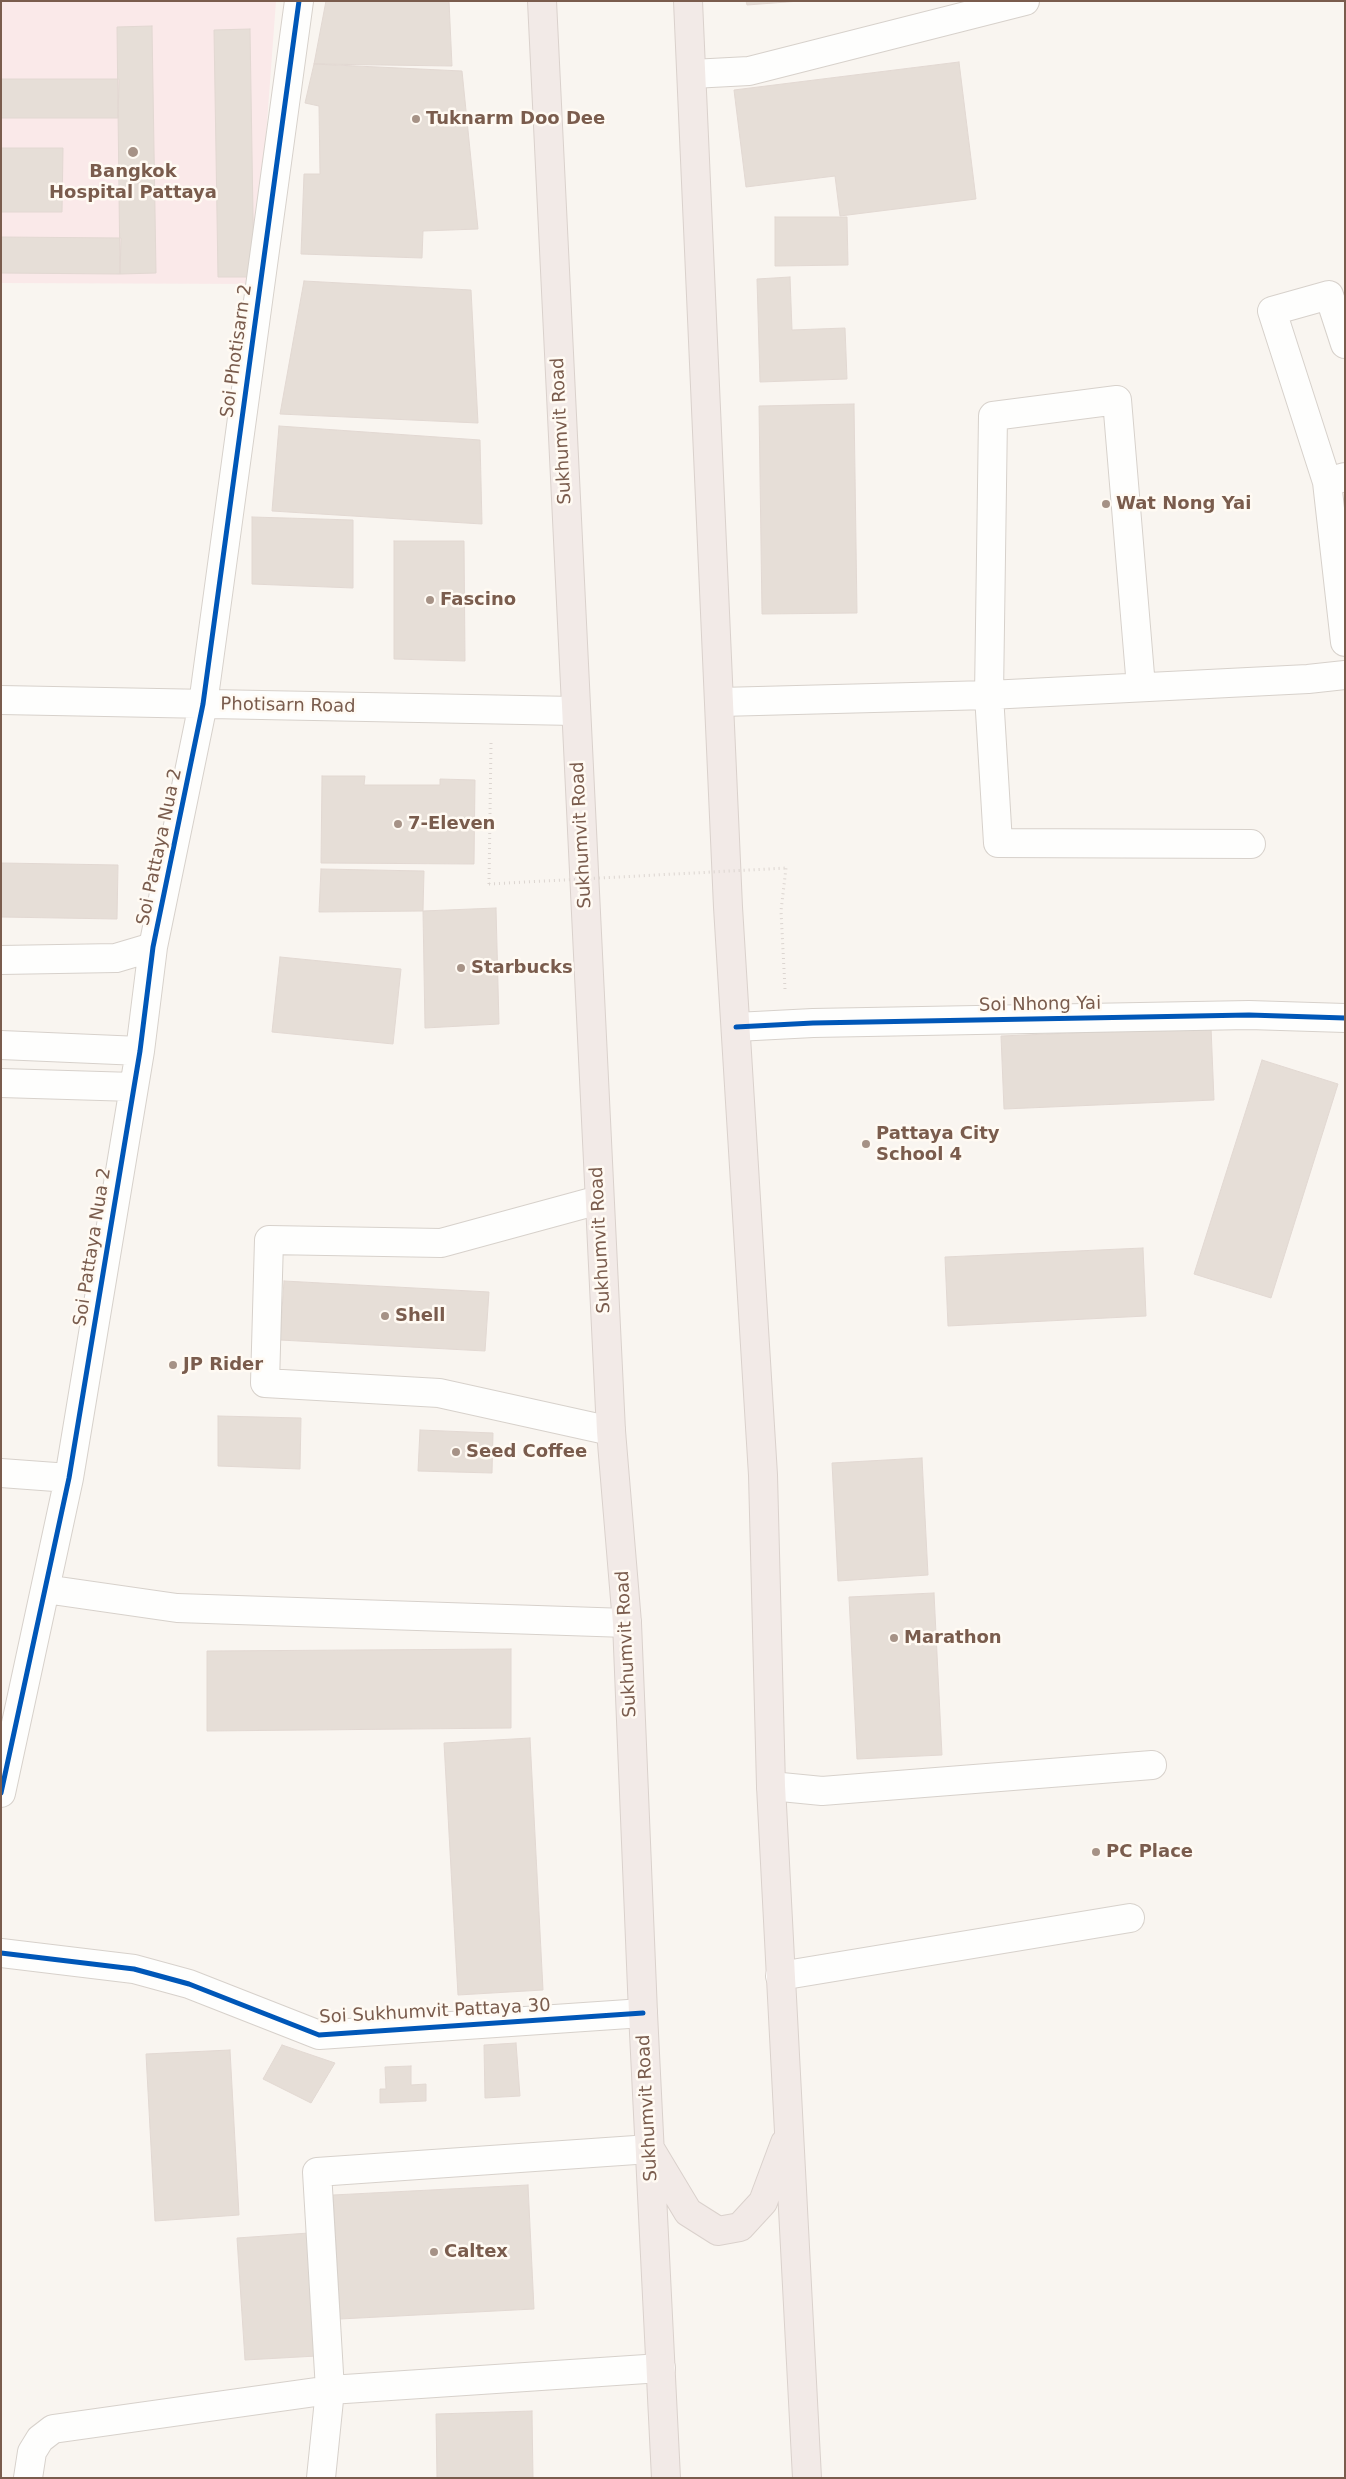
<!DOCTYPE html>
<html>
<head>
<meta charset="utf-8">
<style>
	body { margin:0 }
	#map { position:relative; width:1346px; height:2479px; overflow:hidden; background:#f9f5f0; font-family:"DejaVu Sans",sans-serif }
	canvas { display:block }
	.frame { position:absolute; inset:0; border:2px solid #7a5c4d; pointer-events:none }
</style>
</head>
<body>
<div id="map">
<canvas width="1346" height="2479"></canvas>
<div class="frame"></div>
</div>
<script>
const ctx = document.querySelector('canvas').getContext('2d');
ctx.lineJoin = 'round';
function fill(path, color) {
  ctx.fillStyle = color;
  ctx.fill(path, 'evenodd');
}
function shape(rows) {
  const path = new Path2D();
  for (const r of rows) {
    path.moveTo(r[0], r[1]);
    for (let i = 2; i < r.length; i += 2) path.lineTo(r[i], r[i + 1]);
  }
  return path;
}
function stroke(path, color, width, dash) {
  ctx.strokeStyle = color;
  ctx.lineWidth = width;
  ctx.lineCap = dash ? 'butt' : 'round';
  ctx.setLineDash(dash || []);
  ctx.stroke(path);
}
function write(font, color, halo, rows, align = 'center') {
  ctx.font = font + ' "DejaVu Sans",sans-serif';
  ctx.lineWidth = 5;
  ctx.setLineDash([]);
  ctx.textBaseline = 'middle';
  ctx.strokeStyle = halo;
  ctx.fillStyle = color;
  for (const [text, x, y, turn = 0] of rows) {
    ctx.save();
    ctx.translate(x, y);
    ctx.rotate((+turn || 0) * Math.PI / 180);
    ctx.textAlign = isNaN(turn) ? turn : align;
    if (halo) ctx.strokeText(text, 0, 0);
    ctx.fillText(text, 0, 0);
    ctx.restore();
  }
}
fill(shape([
	[1,1,276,1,255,284,1,283]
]), '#fae9e9');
const building = shape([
	[326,1,449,1,452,66,314,64,326,1],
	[746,1,800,1,747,5,746,1],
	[152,26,156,273,120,274,117,27,152,26],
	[250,29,254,277,218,277,214,30,250,29],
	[959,62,976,199,840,216,835,176,746,187,734,90,959,62],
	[314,64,462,71,478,229,423,231,422,258,301,254,304,174,320,174,319,106,305,103,314,64],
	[1,79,119,79,118,118,1,118,1,79],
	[1,148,63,148,62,212,1,212,1,148],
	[775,217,847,217,848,265,775,266,775,217],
	[1,237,121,238,120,274,1,273,1,237],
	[790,277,792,330,845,328,847,379,760,382,757,279,790,277],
	[304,281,471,290,478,423,280,414,304,281],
	[854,404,857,613,762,614,759,406,854,404],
	[279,426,480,440,482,524,272,511,279,426],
	[252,517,353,520,353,588,252,584,252,517],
	[394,541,464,541,465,661,394,659,394,541],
	[322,776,365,776,364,785,440,785,440,779,475,780,474,864,321,863,322,776],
	[1,863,118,865,117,919,1,917,1,863],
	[321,869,424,871,423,911,319,912,321,869],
	[496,908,499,1024,425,1028,423,911,496,908],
	[280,957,401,969,393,1044,272,1032,280,957],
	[1211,1027,1214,1100,1004,1109,1001,1036,1211,1027],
	[1262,1060,1338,1084,1271,1298,1194,1274,1262,1060],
	[1143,1248,1146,1316,948,1326,945,1257,1143,1248],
	[284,1281,489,1292,485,1351,280,1340,284,1281],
	[218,1416,301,1418,300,1469,218,1466,218,1416],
	[420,1430,493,1433,492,1473,418,1471,420,1430],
	[922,1458,928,1575,838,1581,832,1463,922,1458],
	[934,1593,942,1755,857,1759,849,1597,934,1593],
	[511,1649,511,1728,207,1731,207,1651,511,1649],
	[530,1738,543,1990,458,1995,444,1743,530,1738],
	[516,2043,520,2096,485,2098,484,2045,516,2043],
	[282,2045,335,2063,311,2103,263,2079,282,2045],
	[230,2050,239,2215,155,2221,146,2054,230,2050],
	[411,2066,411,2085,426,2084,426,2101,380,2103,380,2089,386,2089,385,2067,411,2066],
	[528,2185,534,2309,340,2319,333,2195,528,2185],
	[309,2233,317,2356,245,2360,237,2238,309,2233],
	[532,2411,533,2478,437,2478,436,2414,532,2411]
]);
fill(building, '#e6ded7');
stroke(building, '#e2d8d2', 1);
const minor = shape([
	[692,74,749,71,1025,1],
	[1345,477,1327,482,1345,642],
	[1327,482,1272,311,1329,295,1345,344],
	[1141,687,1117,400,993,416,989,695,998,843,1251,844],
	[1,700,575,711],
	[720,702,989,695,1308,679,1345,675],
	[1,960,116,958,153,947],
	[736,1027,813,1023,1249,1015,1345,1018],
	[1,1045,140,1051],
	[1,1083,134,1087],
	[599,1200,441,1243,269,1240,265,1383,439,1393,611,1431],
	[1,1473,69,1478],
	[45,1589,177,1608,627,1623],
	[771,1786,822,1791,1152,1765],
	[1,1793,69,1478,140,1051,153,947,203,704,299,1],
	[1,1953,134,1969,189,1984,319,2035,643,2013],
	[780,1976,1130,1918],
	[28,2478,32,2452,40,2439,53,2429,330,2390,661,2368],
	[321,2478,330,2390,317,2172,650,2149]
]);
const highway = shape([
	[542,1,611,1431,627,1623,643,2013,666,2478],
	[688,1,728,907,763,1475,771,1786,807,2478],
	[652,2152,688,2212,718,2231,740,2227,763,2202,785,2143]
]);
stroke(minor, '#d7d1cb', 30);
stroke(highway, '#dad1cc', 30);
stroke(shape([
	[489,884,491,743],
	[785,989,781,911,786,868]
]), '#dcd5d0', 3, [1, 4]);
stroke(minor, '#fefefd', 28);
stroke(highway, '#f2eae7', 28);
stroke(shape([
	[489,884,786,868]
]), '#dcd5d0', 3, [1, 4]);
stroke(shape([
	[736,1027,813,1023,1249,1015,1345,1018],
	[1,1793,69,1478,140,1051,153,947,203,704,299,1],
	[1,1953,134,1969,189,1984,319,2035,643,2013]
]), '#0057b8', 5);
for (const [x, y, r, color] of [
	[416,119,5,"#a69286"],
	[133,152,6,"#a69286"],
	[1106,504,5,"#a69286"],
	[430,600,5,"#a69286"],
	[398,824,5,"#a69286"],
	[461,968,5,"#a69286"],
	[866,1144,5,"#a69286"],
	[385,1316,5,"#a69286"],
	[173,1365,5,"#a69286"],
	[456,1452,5,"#a69286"],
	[894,1638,5,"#a69286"],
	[1096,1852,5,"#a69286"],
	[434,2252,5,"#a69286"]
]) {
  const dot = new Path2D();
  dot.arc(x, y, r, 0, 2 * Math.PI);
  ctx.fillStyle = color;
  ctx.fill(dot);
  stroke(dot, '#fffaf3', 2);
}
write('bold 18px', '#7a5c4d', '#fffaf3', [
	["Tuknarm Doo Dee",426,119],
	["Bangkok",133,172,"center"],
	["Hospital Pattaya",133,193,"center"],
	["Wat Nong Yai",1116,504],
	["Fascino",440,600],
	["7-Eleven",408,824],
	["Starbucks",471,968],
	["Pattaya City",876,1134],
	["School 4",876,1155],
	["Shell",395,1316],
	["JP Rider",183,1365],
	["Seed Coffee",466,1452],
	["Marathon",904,1638],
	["PC Place",1106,1852],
	["Caltex",444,2252]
], 'left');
write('18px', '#7a5c4d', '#fffaf3', [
	["Soi Photisarn 2",237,351,-82],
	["Sukhumvit Road",562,431,-93],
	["Photisarn Road",288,706,1],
	["Sukhumvit Road",582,835,-93],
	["Soi Pattaya Nua 2",160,847,-78],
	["Soi Nhong Yai",1040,1005,-1],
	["Sukhumvit Road",601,1240,-93],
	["Soi Pattaya Nua 2",93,1247,-81],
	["Sukhumvit Road",627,1644,-93],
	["Soi Sukhumvit Pattaya 30",435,2012,-3],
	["Sukhumvit Road",648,2108,-93]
]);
</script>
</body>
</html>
